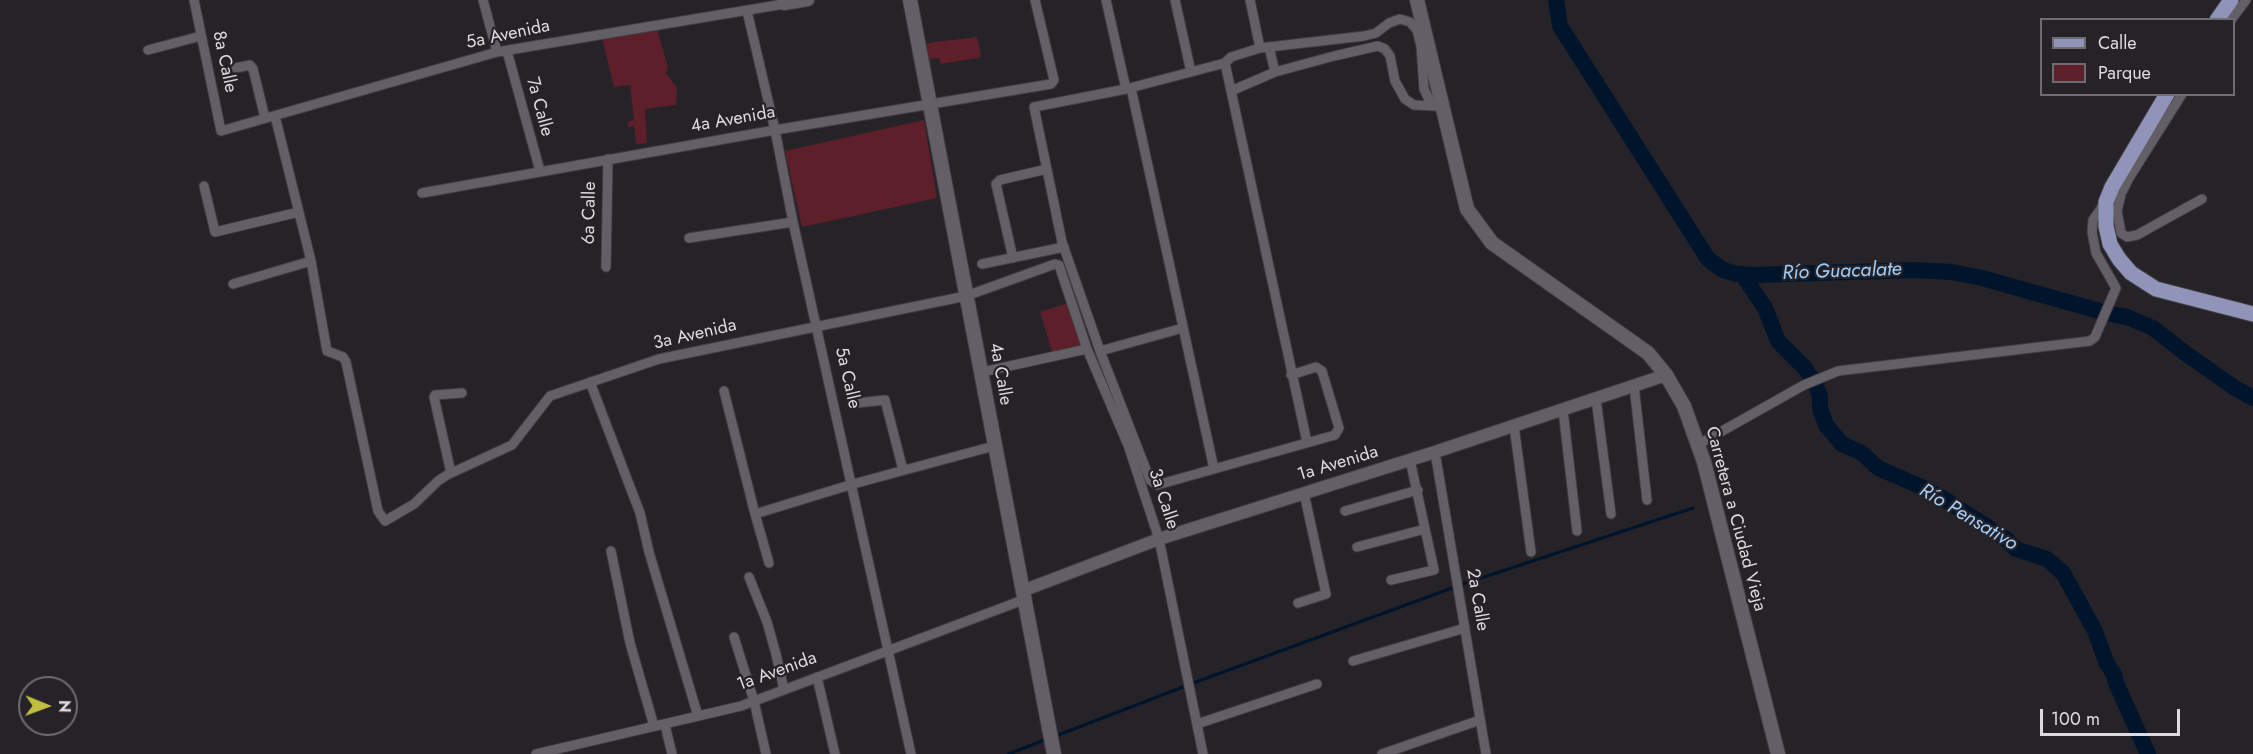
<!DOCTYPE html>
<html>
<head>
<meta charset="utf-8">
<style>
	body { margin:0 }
	#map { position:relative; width:2253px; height:754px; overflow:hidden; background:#252228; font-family:Jost,sans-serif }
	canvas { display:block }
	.legend { position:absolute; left:2040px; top:18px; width:195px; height:78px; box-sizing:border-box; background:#252228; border:2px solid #6f6c71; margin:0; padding:8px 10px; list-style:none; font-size:18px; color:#dddbdf }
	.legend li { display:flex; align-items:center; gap:12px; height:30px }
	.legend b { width:30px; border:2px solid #6f6c71 }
	.north { position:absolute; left:18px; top:676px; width:60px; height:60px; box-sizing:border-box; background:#252228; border:2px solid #6f6c71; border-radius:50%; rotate:91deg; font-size:16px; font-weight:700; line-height:24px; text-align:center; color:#dddbdf }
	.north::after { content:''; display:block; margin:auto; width:21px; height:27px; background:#bfbe41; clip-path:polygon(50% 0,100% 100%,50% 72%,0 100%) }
	.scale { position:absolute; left:2040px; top:709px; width:140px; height:27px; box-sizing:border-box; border:3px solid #dddbdf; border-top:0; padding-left:8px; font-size:18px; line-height:21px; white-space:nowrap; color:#dddbdf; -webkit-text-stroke:4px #252228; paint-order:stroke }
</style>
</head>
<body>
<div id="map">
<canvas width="2253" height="754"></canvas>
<ul class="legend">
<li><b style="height:8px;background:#9194b9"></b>Calle</li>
<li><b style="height:16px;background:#5d202a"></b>Parque</li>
</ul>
<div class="north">N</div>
<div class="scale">100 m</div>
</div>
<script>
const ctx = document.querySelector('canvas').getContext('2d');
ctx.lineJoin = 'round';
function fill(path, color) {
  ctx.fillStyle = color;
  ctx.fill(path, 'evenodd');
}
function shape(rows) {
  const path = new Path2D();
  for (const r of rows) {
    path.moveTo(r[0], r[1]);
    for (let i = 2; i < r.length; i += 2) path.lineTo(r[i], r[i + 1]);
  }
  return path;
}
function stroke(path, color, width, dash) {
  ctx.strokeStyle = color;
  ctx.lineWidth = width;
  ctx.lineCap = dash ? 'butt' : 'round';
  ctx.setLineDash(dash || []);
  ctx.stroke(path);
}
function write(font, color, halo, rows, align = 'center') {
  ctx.font = font + ' Jost,sans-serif';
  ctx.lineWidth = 4.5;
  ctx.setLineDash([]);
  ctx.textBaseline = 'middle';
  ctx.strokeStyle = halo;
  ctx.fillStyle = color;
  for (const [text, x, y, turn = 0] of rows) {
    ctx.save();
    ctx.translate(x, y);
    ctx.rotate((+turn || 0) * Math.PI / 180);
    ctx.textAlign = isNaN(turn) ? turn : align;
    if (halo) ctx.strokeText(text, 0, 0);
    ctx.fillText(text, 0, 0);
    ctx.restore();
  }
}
fill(shape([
	[657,29,668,67,666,73,677,88,676,105,645,109,647,143,636,144,634,125,628,128,628,122,634,120,630,85,614,87,602,38],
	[977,37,981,54,979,58,940,64,940,58,928,59,927,43],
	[924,120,937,198,802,227,785,151],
	[1068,303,1082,346,1053,355,1040,312]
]), '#5d202a');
stroke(shape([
	[1053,737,1196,682,1463,584,1693,508],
	[1009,754,1047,739]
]), '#00152c', 3);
stroke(shape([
	[1556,0,1560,26,1708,259,1723,270,1737,274,1755,275,1914,270,1952,272,1982,278,2110,314,2127,317,2153,328,2185,353,2235,388,2253,398],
	[1742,274,1765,308,1778,341,1804,367,1815,383,1820,396,1820,408,1826,425,1842,444,1862,453,1878,468,1924,488,1944,499,2006,539,2016,549,2047,559,2063,573,2095,631,2107,664,2114,674,2116,683,2148,754]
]), '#00152c', 16);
const minor = shape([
	[194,0,221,131,497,52,784,4],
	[483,0,497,52],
	[1106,0,1126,89],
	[1175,0,1191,72],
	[1250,0,1260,48],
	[747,11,775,130,793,222,911,754],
	[2231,20,2246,0],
	[1269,47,1275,72],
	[148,50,201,36],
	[507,51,540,171],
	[1225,63,1307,442],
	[236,68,250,65,253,69,265,118],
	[1131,88,1214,469],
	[1231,91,1275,72,1334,56,1378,46,1385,49,1390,56,1395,81,1405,99,1414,105,1436,106],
	[2182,94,2129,178,2121,194,2117,211,2121,233,2127,237,2137,235,2202,199],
	[275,116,311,261,327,351,343,357,346,362,378,511,385,521,414,504,438,481,447,475,512,445,550,396,659,359,966,296,1055,264,1059,265,1087,349,1128,445,1159,539,1203,754],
	[204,186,215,232,299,212],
	[422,193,775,130,1051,84,1054,80,1035,0],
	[689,238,793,222],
	[1013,258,996,184,1000,180,1047,169],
	[982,264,1064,247],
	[606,267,608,159],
	[233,284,311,261],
	[1100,351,1183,328],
	[982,372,1087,349],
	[1291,375,1316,367,1322,371,1339,428,1335,435,1157,485,1150,480,1100,351,1062,242,1034,107,1126,89,1225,63,1231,57,1260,48,1364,36,1376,33,1389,23,1400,19,1410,22,1417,30,1421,46,1424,89,1432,106],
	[590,382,640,513,649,552,698,716],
	[1634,386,1647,500],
	[724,391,755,514,769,563],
	[1596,399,1611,514],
	[857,403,885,400,903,470],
	[1563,410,1577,531],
	[1514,426,1531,552],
	[1699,444,1804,385,1838,371,2090,341,2095,337,2116,288,2096,253,2092,232,2093,220,2104,204],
	[1435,452,1486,754],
	[451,473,434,397,435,395,462,393],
	[1345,511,1418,490],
	[755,514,853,484,994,446],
	[1357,547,1425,529],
	[611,551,630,643,654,726],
	[749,577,767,622,776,654,784,690],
	[1391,580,1434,570,1410,460],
	[1298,603,1326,594,1304,493],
	[734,637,754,701,766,754],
	[1353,661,1465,628],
	[817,677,835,754],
	[1197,724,1317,684],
	[665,725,672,754],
	[536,754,741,706,1023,600],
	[1382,754,1480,720]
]);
const tertiary = shape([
	[783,0,784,4,808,0],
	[1022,591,1159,539,1435,452,1666,375]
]);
const secondary = shape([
	[910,0,1054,754],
	[1417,0,1467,209,1492,243,1648,353,1666,375,1684,406,1704,462,1778,754]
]);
const primary = shape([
	[2217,20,2231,0],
	[2167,94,2112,187,2106,202,2106,226,2110,244,2119,259,2131,273,2156,289,2253,314]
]);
stroke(minor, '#403d42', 11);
stroke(tertiary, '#403d42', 14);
stroke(secondary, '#403d42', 16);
stroke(primary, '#403d42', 17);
stroke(minor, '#635f66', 9);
stroke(tertiary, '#635f66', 12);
stroke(secondary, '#635f66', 14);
stroke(primary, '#9194b9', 15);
write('18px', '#dddbdf', '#252228', [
	["5a Avenida",508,35,-12],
	["8a Calle",224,62,78],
	["7a Calle",539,107,75],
	["4a Avenida",733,120,-10],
	["6a Calle",590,213,-89],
	["3a Avenida",695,335,-13],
	["4a Calle",1000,374,80],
	["5a Calle",847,378,77],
	["1a Avenida",1338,464,-17],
	["3a Calle",1163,499,72],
	["Carretera a Ciudad Vieja",1735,519,75],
	["2a Calle",1477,600,80],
	["1a Avenida",777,672,-20]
]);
write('italic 20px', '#a1cef9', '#252228', [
	["Río Guacalate",1842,272,-2],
	["Río Pensativo",1968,518,31]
]);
</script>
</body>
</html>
